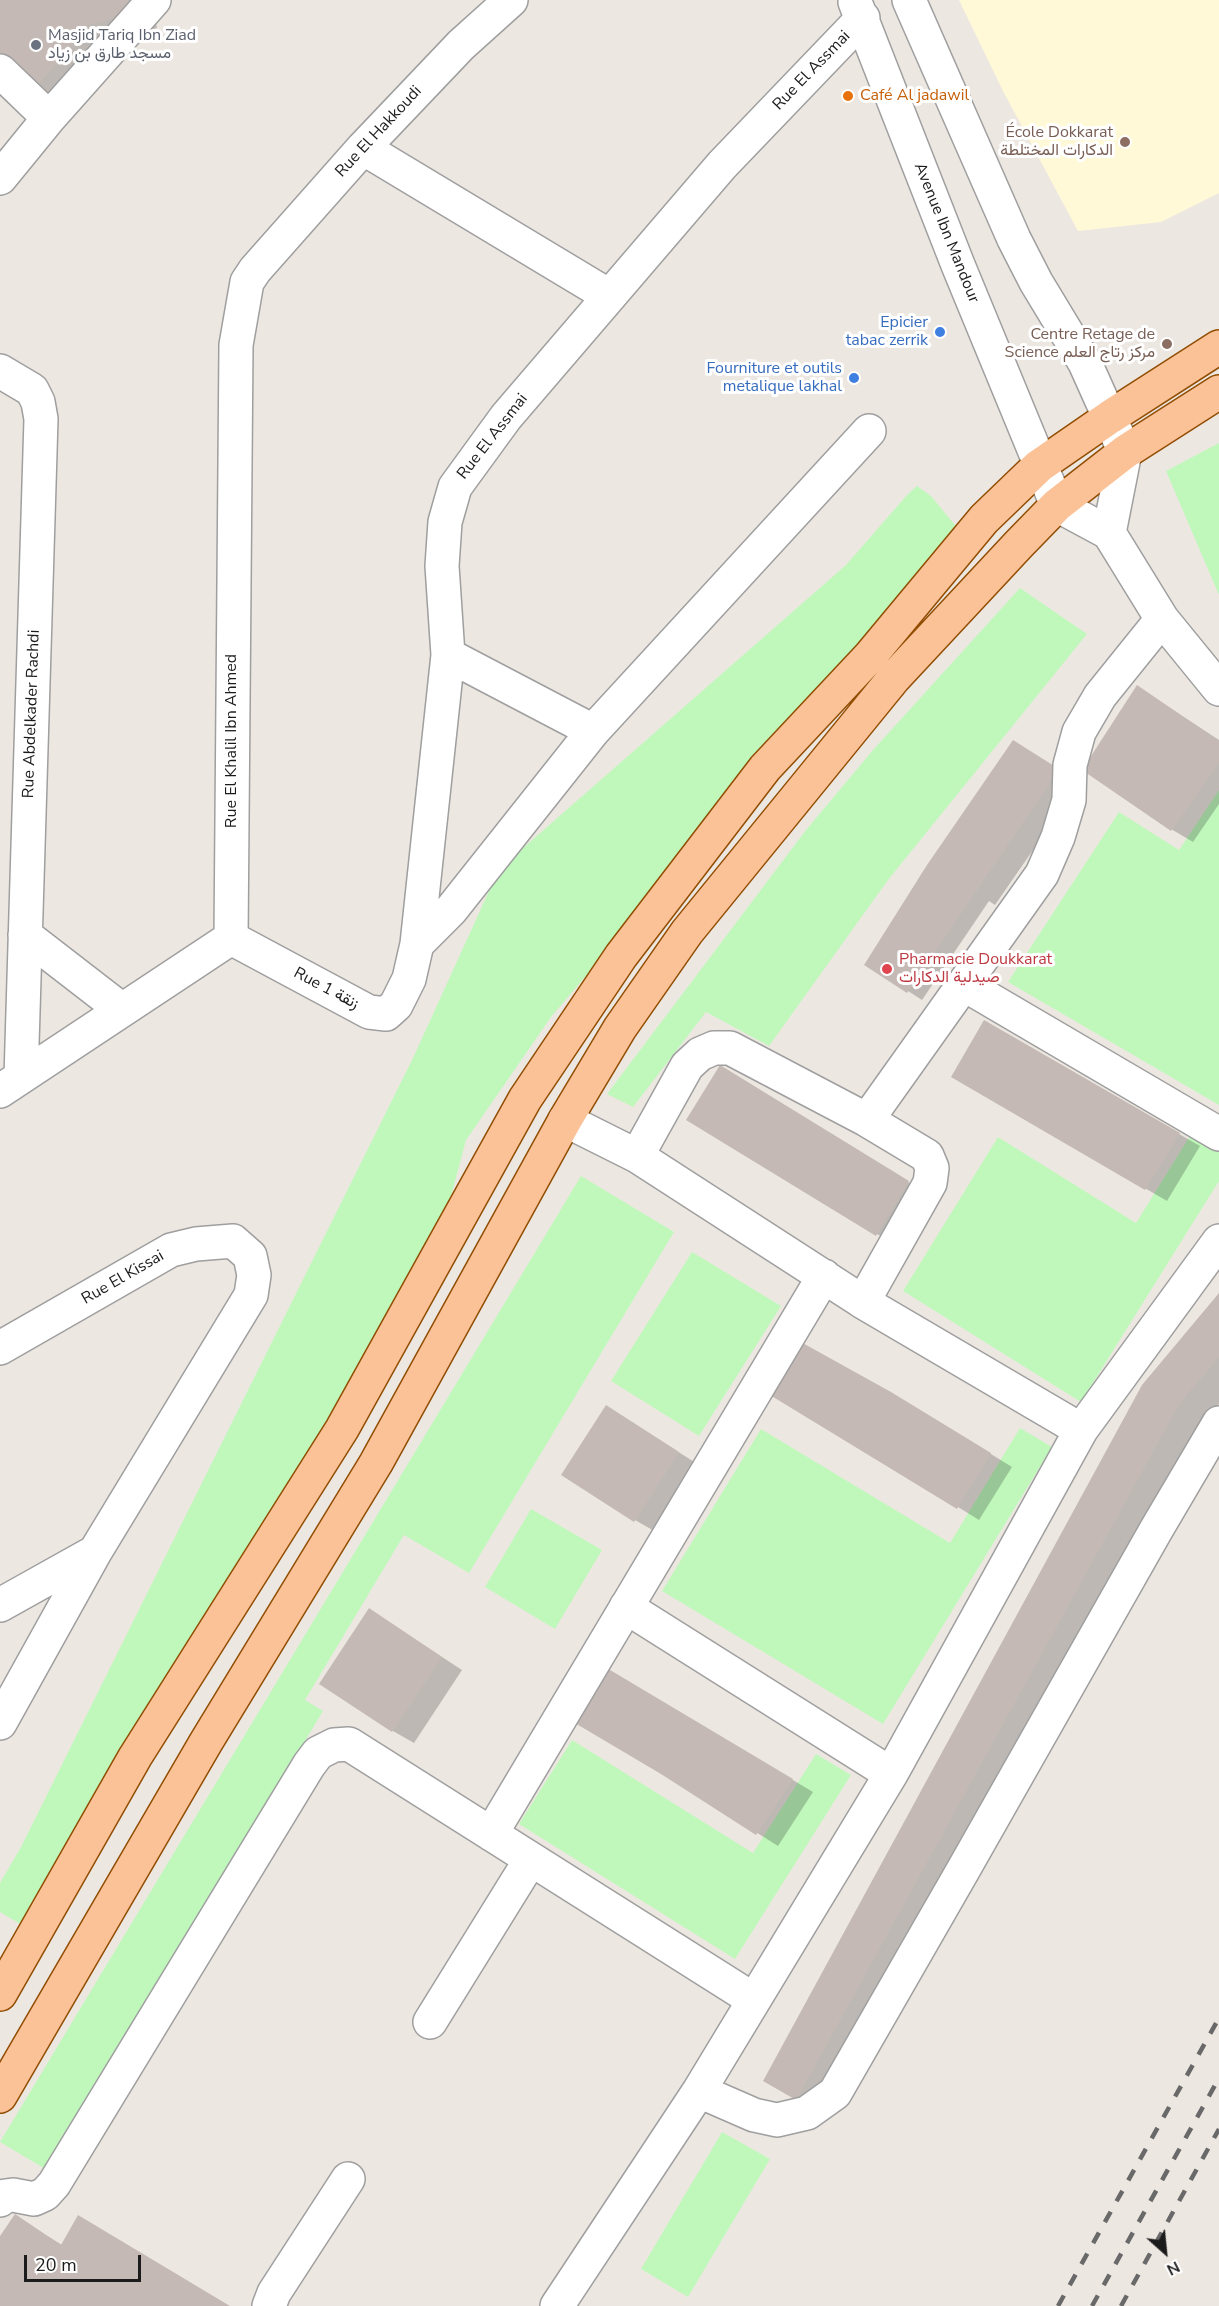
<!DOCTYPE html>
<html>
<head>
<meta charset="utf-8">
<style>
	body { margin:0 }
	#map { position:relative; width:1219px; height:2306px; overflow:hidden; background:#ede7e1; font-family:"Nunito Sans",sans-serif }
	canvas { display:block }
	.north { position:absolute; left:1135px; top:2222px; width:60px; height:60px; -webkit-text-stroke:4px #fff; paint-order:stroke; rotate:153deg; font-size:16px; font-weight:700; line-height:24px; text-align:center; color:#1b1b1b }
	.north::after { content:''; display:block; margin:auto; width:21px; height:27px; background:#1b1b1b; clip-path:polygon(50% 0,100% 100%,50% 72%,0 100%) }
	.scale { position:absolute; left:24px; top:2255px; width:117px; height:27px; box-sizing:border-box; border:3px solid #1b1b1b; border-top:0; padding-left:8px; font-size:18px; line-height:21px; white-space:nowrap; color:#1b1b1b; -webkit-text-stroke:4px #fff; paint-order:stroke }
</style>
</head>
<body>
<div id="map">
<canvas width="1219" height="2306"></canvas>
<div class="north">N</div>
<div class="scale">20 m</div>
</div>
<script>
const ctx = document.querySelector('canvas').getContext('2d');
ctx.lineJoin = 'round';
function fill(path, color) {
  ctx.fillStyle = color;
  ctx.fill(path, 'evenodd');
}
function shape(rows) {
  const path = new Path2D();
  for (const r of rows) {
    path.moveTo(r[0], r[1]);
    for (let i = 2; i < r.length; i += 2) path.lineTo(r[i], r[i + 1]);
  }
  return path;
}
function stroke(path, color, width, dash) {
  ctx.strokeStyle = color;
  ctx.lineWidth = width;
  ctx.lineCap = dash ? 'butt' : 'round';
  ctx.setLineDash(dash || []);
  ctx.stroke(path);
}
function write(font, color, halo, rows, align = 'center') {
  ctx.font = font + ' "Nunito Sans",Vazirmatn,sans-serif';
  ctx.lineWidth = 6;
  ctx.setLineDash([]);
  ctx.textBaseline = 'middle';
  ctx.strokeStyle = halo;
  ctx.fillStyle = color;
  for (const [text, x, y, turn = 0] of rows) {
    ctx.save();
    ctx.translate(x, y);
    ctx.rotate((+turn || 0) * Math.PI / 180);
    ctx.textAlign = isNaN(turn) ? turn : align;
    if (halo) ctx.strokeText(text, 0, 0);
    ctx.fillText(text, 0, 0);
    ctx.restore();
  }
}
fill(shape([
	[959,0,1219,0,1219,193,1161,222,1078,231,1003,91]
]), '#fff9d8');
fill(shape([
	[1219,443,1219,595,1166,471],
	[917,486,931,496,969,542,664,884,551,1017,466,1140,436,1253,27,1928,0,1912,0,1883,21,1847,413,1058,499,869,846,565,907,495],
	[1020,588,1087,634,888,880,769,1046,706,1012,633,1107,607,1094,806,830,873,750],
	[1219,790,1219,1105,1008,982,1119,812,1179,850],
	[1193,1131,1219,1148,1219,1181,1081,1402,903,1291,998,1137,1136,1223],
	[581,1176,674,1232,469,1573,404,1535,305,1700,323,1711,47,2170,0,2142],
	[692,1252,781,1306,699,1436,611,1381],
	[1020,1428,1052,1447,883,1724,662,1591,761,1429,950,1543],
	[531,1509,602,1550,555,1629,485,1587],
	[572,1740,753,1853,816,1754,851,1775,735,1959,519,1824],
	[722,2132,770,2159,688,2297,641,2269]
]), '#c0f8bc');
fill(shape([
	[0,0,149,0,152,3,157,28,116,40,58,109,0,63],
	[1138,687,1219,740,1219,804,1193,842,1171,829],
	[1013,742,1080,782,995,905,989,901,922,1000,866,964],
	[984,1022,1200,1146,1167,1201,953,1076],
	[735,1076,929,1195,898,1246,877,1234],
	[1219,1296,1219,1404,1206,1419,824,2114,765,2081],
	[913,1406,1012,1467,979,1520,958,1507],
	[628,1420,699,1465,656,1532,635,1520],
	[390,1623,462,1670,414,1743,393,1731],
	[617,1675,813,1792,778,1846,662,1773],
	[15,2216,62,2245,227,2306,0,2306,0,2238]
]), '#0003');
fill(shape([
	[0,0,128,0,131,13,88,25,30,94,0,65],
	[1137,685,1219,741,1219,762,1171,831,1082,770],
	[1013,740,1059,769,907,993,864,965,927,865],
	[984,1020,1180,1133,1145,1190,951,1077],
	[720,1065,909,1181,876,1236,686,1120],
	[1219,1293,1219,1357,1179,1404,796,2100,763,2081,1142,1385],
	[799,1341,891,1392,991,1453,957,1509,765,1392],
	[606,1405,679,1452,634,1522,561,1475],
	[369,1608,442,1657,392,1732,319,1684],
	[595,1661,793,1779,756,1835,661,1774,563,1716],
	[15,2214,61,2245,78,2215,230,2306,0,2306,0,2236]
]), '#c4b9b4');
const minor = shape([
	[909,0,1014,239,1036,282,1085,363,1125,452,1109,533],
	[855,2,958,265,1057,505,1109,533,1162,619,1219,689],
	[0,71,49,118],
	[363,148,609,296],
	[0,178,49,118,154,0],
	[0,371,32,390,38,402,41,419,21,1077],
	[448,655,593,731],
	[25,935,122,1010],
	[231,938,369,1012,386,1014,396,1005,409,979,417,944,448,655,442,566,445,522,455,487,506,417,722,165,863,18],
	[231,938,236,345,247,282,255,270,363,148,461,45,511,0],
	[417,944,451,910,593,731,869,431],
	[965,985,1219,1134],
	[0,1091,231,938],
	[565,1120,637,1156,863,1302,1081,1430],
	[867,1120,1042,874,1058,837,1069,800,1070,765,1079,732,1100,696,1162,619],
	[637,1156,687,1066,700,1054,714,1048,730,1048,867,1120,927,1156,932,1168,930,1183,863,1302],
	[0,1348,171,1250,196,1244,233,1241,250,1256,254,1275,251,1295,95,1552,0,1723],
	[0,1605,95,1552],
	[626,1607,891,1774],
	[491,1834,824,1276],
	[430,2022,531,1859],
	[699,2091,754,2115,777,2120,807,2113,835,2093,962,1872,1156,1530,1219,1423],
	[0,2200,5,2196,13,2195,34,2199,45,2194,54,2184,309,1765,318,1753,334,1745,349,1744,754,2000],
	[269,2306,274,2293,348,2179],
	[557,2306,699,2091,891,1774,1081,1430,1219,1241]
]);
const major = shape([
	[0,1994,135,1757,342,1429,525,1099,621,956,765,768,870,656,984,519,1039,466,1110,417,1219,347],
	[0,2096,206,1742,376,1463,565,1120,620,1028,687,932,894,678,1019,544,1057,505,1125,452,1219,392]
]);
stroke(minor, '#9f9f9f', 36);
stroke(major, '#914d02', 36);
stroke(minor, '#fff', 33);
stroke(major, '#fbc298', 33);
stroke(shape([
	[1058,2306,1219,2018],
	[1092,2306,1219,2078],
	[1121,2306,1219,2129]
]), '#696969', 4.5, [12, 12]);
for (const [x, y, r, color] of [
	[36,45,6,"#6b7280"],
	[848,96,6,"#e8710a"],
	[1125,142,6,"#8d6e63"],
	[940,332,6,"#3f7fe0"],
	[1167,344,6,"#8d6e63"],
	[854,378,6,"#3f7fe0"],
	[887,969,6,"#e0444e"]
]) {
  const dot = new Path2D();
  dot.arc(x, y, r, 0, 2 * Math.PI);
  ctx.fillStyle = color;
  ctx.fill(dot);
  stroke(dot, '#fff', 2);
}
write('16px', '#5b616d', '#fff', [
	["Masjid Tariq Ibn Ziad",48,36],
	["مسجد طارق بن زياد",48,54]
], 'left');
write('16px', '#1b1b1b', '#fff', [
	["Rue El Assmai",812,71,-46],
	["Rue El Hakkoudi",379,132,-47],
	["Avenue Ibn Mandour",946,233,68],
	["Rue El Assmai",493,437,-52],
	["Rue Abdelkader Rachdi",32,714,-88],
	["Rue El Khalil Ibn Ahmed",232,741,-90],
	["Rue 1 زنقة",326,989,28],
	["Rue El Kissai",123,1278,-30]
]);
write('16px', '#c56008', '#fff', [
	["Café Al jadawil",860,96]
], 'left');
write('16px', '#785e54', '#fff', [
	["École Dokkarat",1113,133],
	["الدكارات المختلطة",1113,151],
	["Centre Retage de",1155,335],
	["Science مركز رتاج العلم",1155,353]
], 'right');
write('16px', '#366cbe', '#fff', [
	["Epicier",928,323],
	["tabac zerrik",928,341],
	["Fourniture et outils",842,369],
	["metalique lakhal",842,387]
], 'right');
write('16px', '#be3a42', '#fff', [
	["Pharmacie Doukkarat",899,960],
	["صيدلية الدكارات",899,978]
], 'left');
</script>
</body>
</html>
